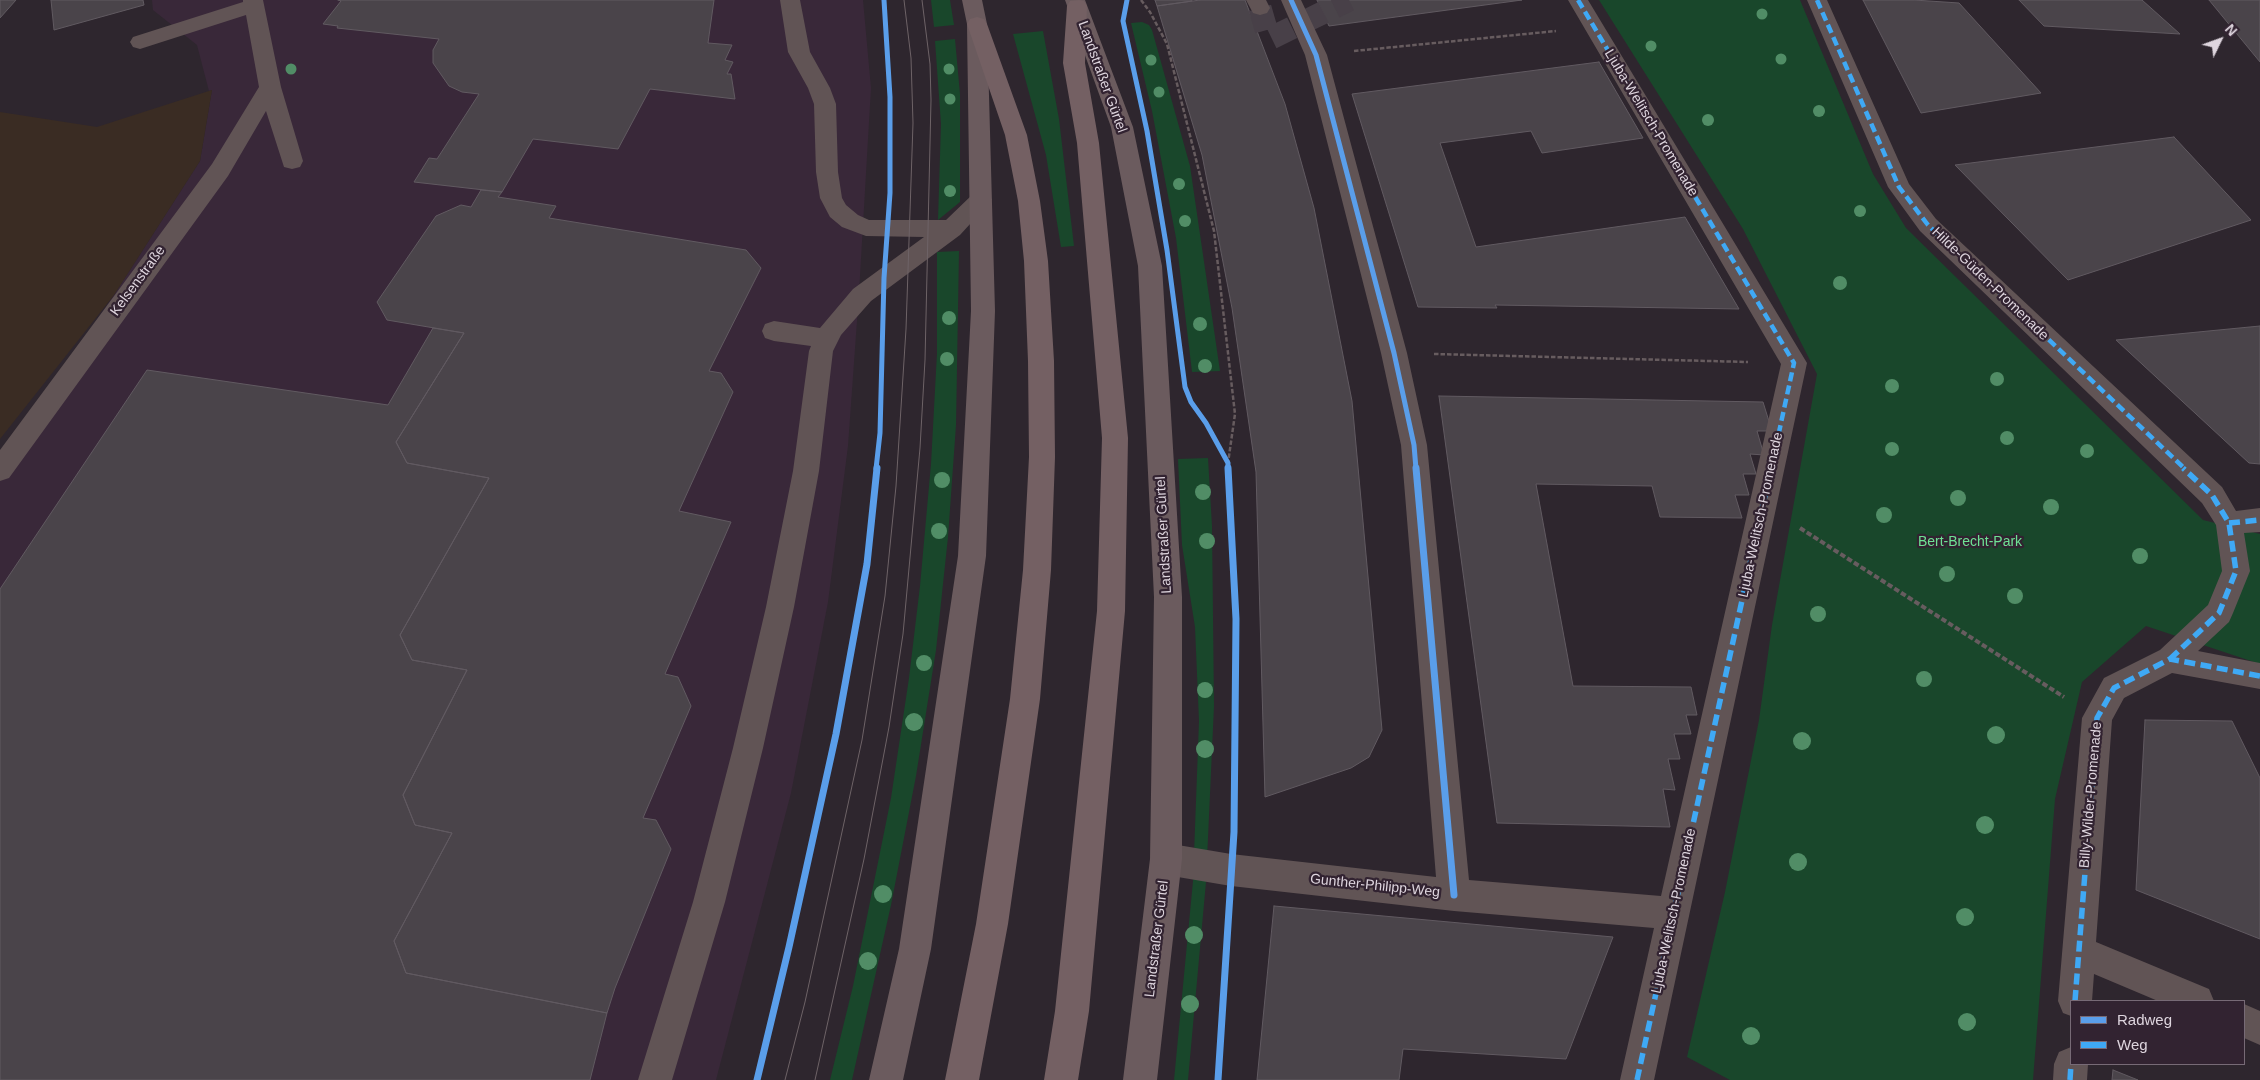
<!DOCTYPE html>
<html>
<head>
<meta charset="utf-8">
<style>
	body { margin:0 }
	#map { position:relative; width:2260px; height:1080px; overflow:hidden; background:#2e262e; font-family:Helvetica,sans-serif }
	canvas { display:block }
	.legend { position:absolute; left:2070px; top:1000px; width:175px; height:65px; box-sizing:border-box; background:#322331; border:1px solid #776a76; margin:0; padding:6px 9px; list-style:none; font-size:15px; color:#ded5de }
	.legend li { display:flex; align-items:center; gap:10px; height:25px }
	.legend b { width:25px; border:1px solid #776a76 }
	.north { position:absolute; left:2195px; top:15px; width:50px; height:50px; -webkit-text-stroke:4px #322331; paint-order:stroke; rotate:48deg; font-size:14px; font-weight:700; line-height:20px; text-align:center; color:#ded5de }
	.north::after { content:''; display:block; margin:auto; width:18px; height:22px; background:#ded5de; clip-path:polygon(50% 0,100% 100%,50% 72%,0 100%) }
</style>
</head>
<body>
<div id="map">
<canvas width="2260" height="1080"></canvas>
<ul class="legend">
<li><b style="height:6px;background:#5a9eea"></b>Radweg</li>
<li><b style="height:6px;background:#3fa9f5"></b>Weg</li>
</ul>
<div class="north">N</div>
</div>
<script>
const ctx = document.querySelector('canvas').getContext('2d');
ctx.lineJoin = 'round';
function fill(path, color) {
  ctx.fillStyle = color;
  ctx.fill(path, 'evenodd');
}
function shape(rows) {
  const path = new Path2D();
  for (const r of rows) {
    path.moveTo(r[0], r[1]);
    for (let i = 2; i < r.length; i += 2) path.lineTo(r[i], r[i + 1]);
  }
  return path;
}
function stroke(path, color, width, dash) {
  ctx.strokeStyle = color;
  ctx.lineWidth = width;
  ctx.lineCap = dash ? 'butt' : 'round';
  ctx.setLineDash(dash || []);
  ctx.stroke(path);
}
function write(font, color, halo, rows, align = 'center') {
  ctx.font = font + ' Helvetica,sans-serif';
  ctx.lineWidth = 4.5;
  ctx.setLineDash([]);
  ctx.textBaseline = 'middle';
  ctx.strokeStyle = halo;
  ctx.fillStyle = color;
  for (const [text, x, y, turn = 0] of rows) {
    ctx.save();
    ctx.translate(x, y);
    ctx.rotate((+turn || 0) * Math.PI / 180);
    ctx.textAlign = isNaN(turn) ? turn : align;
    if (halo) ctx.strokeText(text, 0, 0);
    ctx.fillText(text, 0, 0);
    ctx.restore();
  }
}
fill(shape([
	[152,0,863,0,871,88,859,293,848,446,828,602,791,793,716,1080,0,1080,0,461,114,295,200,161,212,90,209,91,197,45,153,10]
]), '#392839');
fill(shape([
	[212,90,200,161,114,295,0,439,0,112,97,127]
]), '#3a2c23');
fill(shape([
	[931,0,950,0,954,25,934,27],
	[1599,0,1800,0,1873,174,1906,228,2203,520,2260,534,2260,664,2146,626,2082,682,2055,799,2033,1080,1730,1080,1687,1057,1725,892,1759,720,1772,625,1817,374,1743,229],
	[1142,22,1149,25,1152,30,1190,166,1220,371,1192,372,1176,238,1152,111,1131,23],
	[1043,31,1059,119,1074,246,1061,247,1046,155,1013,34],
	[955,39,960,94,960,202,938,220,941,124,935,41],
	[959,251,956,425,948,537,936,650,916,776,891,905,852,1080,830,1080,853,986,891,798,909,678,920,586,931,464,937,353,937,252],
	[1208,458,1212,526,1214,706,1206,882,1188,1080,1174,1080,1193,881,1199,721,1195,627,1182,545,1178,459]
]), '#19472b');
const building = shape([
	[0,0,16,0,0,18,0,0],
	[51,0,143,0,144,5,54,30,51,0],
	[338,0,714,0,708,43,732,45,725,60,733,62,727,74,731,74,735,99,650,89,618,149,533,139,502,192,414,182,429,158,437,159,479,94,462,92,449,86,433,63,433,50,439,39,337,28,338,26,323,24,341,1,338,0],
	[1155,0,1192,0,1192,1,1157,6,1155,0],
	[1200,0,1245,0,1285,104,1314,208,1352,401,1382,730,1369,757,1351,768,1265,797,1256,472,1232,308,1202,155,1157,6,1200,0],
	[1317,0,1522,0,1329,26,1317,0],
	[1863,0,1914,0,1959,3,2041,93,1921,113,1863,0],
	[2019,0,2142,0,2180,34,2044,26,2019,0],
	[2209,0,2260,0,2260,62,2209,0],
	[1599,62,1643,138,1542,153,1531,131,1440,143,1476,247,1685,217,1739,309,1495,305,1497,308,1418,307,1352,94,1599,62],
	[2174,137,2251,220,2068,280,1955,165,2174,137],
	[481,190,502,192,498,197,556,206,549,218,746,250,761,268,709,371,721,373,733,392,679,511,731,522,665,674,678,677,691,706,643,818,656,820,671,849,615,988,607,1013,406,973,394,941,452,833,415,825,403,795,467,670,412,660,400,635,489,478,407,463,396,442,464,333,387,320,377,302,436,216,461,205,471,207,481,190],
	[2260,326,2260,464,2249,463,2116,340,2260,326],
	[433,328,464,333,396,442,407,463,489,478,400,635,412,660,467,670,403,795,415,825,452,833,394,941,406,973,607,1013,590,1080,0,1080,0,589,147,370,388,405,433,328],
	[1439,396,1763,402,1772,431,1757,431,1764,455,1750,454,1756,474,1743,474,1749,495,1735,495,1742,518,1660,517,1652,486,1536,484,1573,686,1691,687,1697,715,1686,715,1691,734,1674,734,1680,759,1668,759,1675,790,1663,789,1670,827,1497,823,1439,396],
	[2145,720,2232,721,2260,778,2260,939,2136,890,2145,720],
	[1274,906,1613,937,1566,1059,1403,1049,1399,1080,1257,1080,1274,906],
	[2113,1070,2138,1080,2112,1080,2113,1070]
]);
fill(building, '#4a444a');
stroke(building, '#615a61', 1);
stroke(shape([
	[1260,8,1269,39,1349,0]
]), '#484048', 23, [23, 12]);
stroke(shape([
	[1141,0,1150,12,1167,44,1214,231,1235,414,1228,463],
	[1354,51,1556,31],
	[1434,354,1748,362]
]), '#675c5f', 2.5, [4.5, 2]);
stroke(shape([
	[1800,528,2064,697]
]), '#675c5f', 4, [5.5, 2.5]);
fill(shape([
	[243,0,263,0,281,87,303,161,300,167,292,169,284,167,266,111,228,176,9,478,0,481,0,450,212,164,259,87,246,15,140,49,133,47,130,42,133,37,243,2,243,0],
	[780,0,800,0,810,52,830,88,836,104,838,172,842,198,846,205,858,215,869,220,946,220,973,194,981,192,989,194,992,200,960,235,871,301,841,335,833,351,819,471,794,607,763,748,725,902,672,1080,638,1080,693,902,733,748,766,607,793,471,809,351,811,346,774,341,765,338,762,331,765,324,774,321,820,328,853,289,924,237,866,236,842,227,830,217,820,198,816,172,814,104,808,88,788,52,780,0],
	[1246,0,1266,0,1270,8,1267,13,1260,15,1253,13,1246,0],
	[1281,0,1301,0,1327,55,1407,353,1427,445,1469,880,1661,896,1781,364,1568,0,1588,0,1807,363,1654,1080,1620,1080,1654,928,1454,911,1231,886,1166,875,1155,870,1150,859,1155,848,1166,843,1231,854,1436,877,1401,445,1381,353,1305,55,1281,0],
	[1807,0,1827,0,1909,184,1936,219,2222,487,2236,511,2260,508,2260,532,2244,533,2250,571,2233,613,2229,622,2198,651,2260,663,2260,689,2172,673,2124,698,2112,720,2096,942,2209,989,2214,1001,2158,1001,2094,974,2092,1001,2071,1001,2071,1016,2063,1013,2058,1001,2082,718,2104,678,2160,650,2208,605,2222,571,2216,525,2202,503,1920,231,1888,187,1807,0],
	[2244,1004,2260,1011,2260,1045,2244,1038,2244,1004],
	[2071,1047,2071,1064,2088,1064,2087,1080,2053,1080,2054,1064,2059,1052,2071,1047]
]), '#615455');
fill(shape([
	[962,0,982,0,987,24,995,311,986,556,931,949,903,1080,869,1080,899,949,958,556,971,311,967,24,962,0],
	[1065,0,1085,0,1133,127,1162,266,1182,597,1182,859,1157,1080,1123,1080,1150,859,1154,597,1138,266,1111,127,1065,0]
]), '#6b5b5e');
fill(shape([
	[1079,0,1084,1,1087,6,1085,63,1099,143,1128,438,1125,611,1089,1011,1078,1080,1044,1080,1055,1011,1097,611,1102,438,1077,143,1063,63,1067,6,1070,1,1079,0],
	[977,17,984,19,987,24,1027,135,1040,201,1048,261,1054,361,1055,457,1051,570,1040,699,1008,924,979,1080,945,1080,976,924,1010,699,1023,570,1029,457,1028,361,1024,261,1018,201,1005,135,967,24,970,19,977,17]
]), '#746063');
stroke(shape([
	[785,1080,805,1002,862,740,885,596,896,486,906,329,913,123,911,58,904,0],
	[815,1080,864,859,889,727,903,634,920,448,925,360,931,100,930,64,922,0]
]), '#6e6367', 1);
stroke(shape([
	[1578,0,1794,363,1771,469],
	[1817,0,1899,187,1928,225,2185,469]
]), '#3fa9f5', 4.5, [9, 4.5]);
stroke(shape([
	[2229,523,2260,520],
	[2170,659,2219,613,2236,571,2229,523,2212,495,2183,468],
	[2075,1001,2097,718,2114,688,2170,659,2260,676],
	[1637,1080,1771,468],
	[2070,1080,2071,1064]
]), '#3fa9f5', 5.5, [11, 5.5]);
stroke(shape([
	[1127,0,1123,21,1147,131,1167,250,1185,387,1191,402,1206,423,1228,463,1228,469],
	[1291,0,1316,55,1394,353,1414,445,1416,469],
	[876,469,880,433,884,278,890,193,890,97,884,0]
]), '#5a9eea', 5);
stroke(shape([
	[1416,468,1454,895],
	[757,1080,789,947,836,734,867,564,877,468],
	[1218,1080,1234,832,1236,619,1228,468]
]), '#5a9eea', 7);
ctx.fillStyle = '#518d66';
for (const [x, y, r] of [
	[1762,14,5.5],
	[1651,46,5.5],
	[1781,59,5.5],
	[1151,60,5.5],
	[291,69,5.5],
	[949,69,5.5],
	[1159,92,5.5],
	[950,99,5.5],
	[1819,111,6],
	[1708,120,6],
	[1179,184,6],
	[950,191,6],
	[1860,211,6],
	[1185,221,6],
	[1840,283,7],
	[949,318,7],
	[1200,324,7],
	[947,359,7],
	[1205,366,7],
	[1997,379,7],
	[1892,386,7],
	[2007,438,7],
	[1892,449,7],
	[2087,451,7],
	[942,480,8],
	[1203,492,8],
	[1958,498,8],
	[2051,507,8],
	[1884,515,8],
	[939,531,8],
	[1207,541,8],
	[2140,556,8],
	[1947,574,8],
	[2015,596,8],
	[1818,614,8],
	[924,663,8],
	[1924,679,8],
	[1205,690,8],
	[914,722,9],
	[1996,735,9],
	[1802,741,9],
	[1205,749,9],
	[1985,825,9],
	[1798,862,9],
	[883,894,9],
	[1965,917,9],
	[1194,935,9],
	[868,961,9],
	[1190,1004,9],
	[1967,1022,9],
	[1751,1036,9]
]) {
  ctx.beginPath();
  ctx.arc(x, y, r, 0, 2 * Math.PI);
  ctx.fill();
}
write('14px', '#ded5de', '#322331', [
	["Landstraßer Gürtel",1102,77,70],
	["Ljuba-Welitsch-Promenade",1651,123,59],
	["Kelsenstraße",138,281,-54],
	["Hilde-Güden-Promenade",1990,284,44],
	["Ljuba-Welitsch-Promenade",1761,515,-78],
	["Landstraßer Gürtel",1164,535,-93],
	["Billy-Wilder-Promenade",2091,795,-85],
	["Gunther-Philipp-Weg",1375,886,6],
	["Ljuba-Welitsch-Promenade",1674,911,-78],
	["Landstraßer Gürtel",1157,939,-83]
]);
write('14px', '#6ee294', '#322331', [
	["Bert-Brecht-Park",1970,542]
]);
</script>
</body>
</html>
